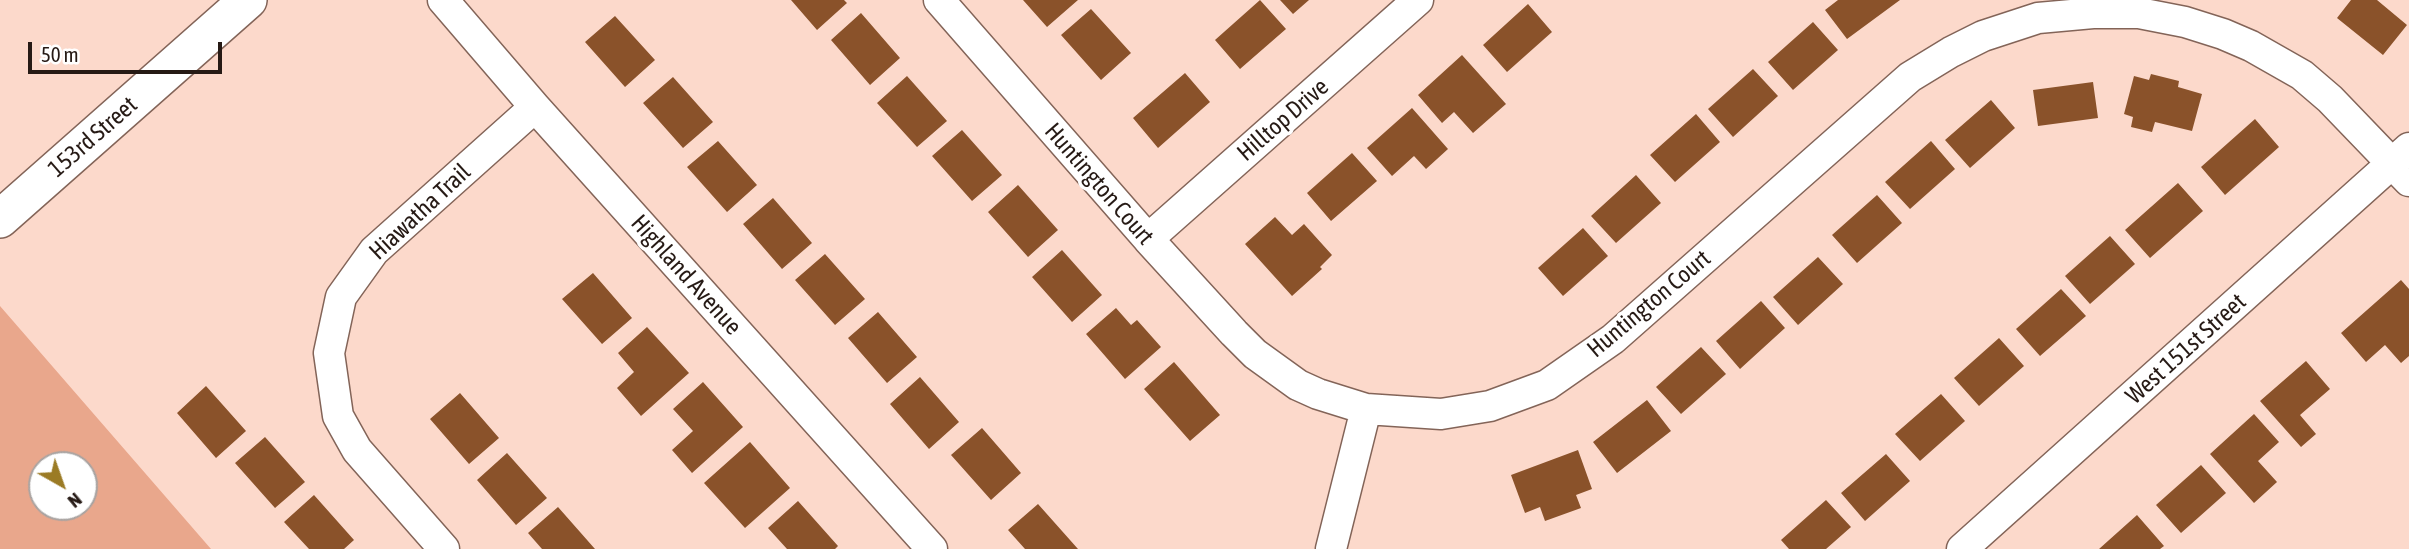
<!DOCTYPE html>
<html>
<head>
<meta charset="utf-8">
<style>
	body { margin:0 }
	#map { position:relative; width:2409px; height:549px; overflow:hidden; background:#fcd9cb; font-family:"Asap Condensed",sans-serif }
	canvas { display:block }
	.north { position:absolute; left:28px; top:451px; width:70px; height:70px; box-sizing:border-box; background:#fff; border:2px solid #a8a3a1; border-radius:50%; rotate:140deg; font-size:19px; font-weight:700; line-height:28px; text-align:center; color:#261a15 }
	.north::after { content:''; display:block; margin:auto; width:24px; height:32px; background:#9b7b25; clip-path:polygon(50% 0,100% 100%,50% 72%,0 100%) }
	.scale { position:absolute; left:28px; top:42px; width:194px; height:32px; box-sizing:border-box; border:4px solid #261a15; border-top:0; padding-left:9px; font-size:21px; line-height:24px; white-space:nowrap; color:#261a15; -webkit-text-stroke:5px #fff; paint-order:stroke }
</style>
</head>
<body>
<div id="map">
<canvas width="2409" height="549"></canvas>
<div class="north">N</div>
<div class="scale">50 m</div>
</div>
<script>
const ctx = document.querySelector('canvas').getContext('2d');
ctx.lineJoin = 'round';
function fill(path, color) {
  ctx.fillStyle = color;
  ctx.fill(path, 'evenodd');
}
function shape(rows) {
  const path = new Path2D();
  for (const r of rows) {
    path.moveTo(r[0], r[1]);
    for (let i = 2; i < r.length; i += 2) path.lineTo(r[i], r[i + 1]);
  }
  return path;
}
function stroke(path, color, width, dash) {
  ctx.strokeStyle = color;
  ctx.lineWidth = width;
  ctx.lineCap = dash ? 'butt' : 'round';
  ctx.setLineDash(dash || []);
  ctx.stroke(path);
}
function write(font, color, halo, rows, align = 'center') {
  ctx.font = font + ' "Asap Condensed",sans-serif';
  ctx.lineWidth = 7;
  ctx.setLineDash([]);
  ctx.textBaseline = 'middle';
  ctx.strokeStyle = halo;
  ctx.fillStyle = color;
  for (const [text, x, y, turn = 0] of rows) {
    ctx.save();
    ctx.translate(x, y);
    ctx.rotate((+turn || 0) * Math.PI / 180);
    ctx.textAlign = isNaN(turn) ? turn : align;
    if (halo) ctx.strokeText(text, 0, 0);
    ctx.fillText(text, 0, 0);
    ctx.restore();
  }
}
fill(shape([
	[0,306,211,549,0,549],
	[42,465,84,465,84,507,42,507]
]), '#e9a78c');
fill(shape([
	[791,0,844,0,847,3,817,30],
	[1023,0,1078,0,1047,27],
	[1260,0,1286,29,1240,69,1215,40],
	[1280,0,1309,0,1293,14],
	[1838,0,1900,0,1847,39,1825,10],
	[2351,0,2377,0,2407,25,2383,55,2337,18],
	[1528,4,1552,32,1507,72,1483,45],
	[1091,9,1131,53,1101,80,1061,35],
	[861,13,900,58,870,85,831,40],
	[615,16,655,60,625,87,585,42],
	[1813,22,1838,50,1793,90,1768,62],
	[1462,55,1506,104,1473,133,1454,112,1442,123,1418,95],
	[1753,69,1778,96,1733,137,1708,109],
	[1185,73,1210,102,1158,148,1133,118],
	[2151,74,2179,81,2178,87,2202,94,2192,131,2155,122,2152,132,2131,127,2133,117,2124,114,2134,76,2149,80],
	[907,76,947,121,917,147,877,103],
	[673,77,713,122,683,148,643,103],
	[2093,82,2098,118,2038,126,2033,90],
	[1991,100,2015,128,1970,168,1945,140],
	[1412,108,1448,149,1426,169,1414,156,1392,176,1367,148],
	[1696,114,1720,142,1675,182,1650,155],
	[2255,119,2279,147,2225,195,2201,167],
	[962,130,1002,175,972,201,932,156],
	[718,141,757,185,727,212,687,167],
	[1931,141,1955,169,1910,209,1885,182],
	[1352,153,1377,181,1331,221,1307,193],
	[1636,175,1661,203,1616,243,1591,216],
	[2178,183,2203,211,2150,258,2125,230],
	[1018,185,1058,230,1028,257,988,212],
	[1877,195,1902,223,1857,263,1832,235],
	[773,198,812,243,782,269,743,224],
	[1275,217,1292,235,1304,224,1332,255,1320,267,1322,269,1292,296,1245,244],
	[1583,228,1608,256,1563,296,1538,268],
	[2110,236,2135,264,2090,304,2065,276],
	[1062,250,1102,295,1072,322,1032,277],
	[825,254,865,299,835,325,795,280],
	[1818,257,1843,284,1798,325,1773,297],
	[593,273,632,318,602,344,562,299],
	[2401,280,2409,289,2409,356,2401,363,2385,345,2366,362,2341,333],
	[2061,289,2086,316,2040,356,2016,329],
	[1761,301,1785,328,1740,369,1716,341],
	[1116,308,1131,325,1137,320,1161,347,1125,379,1086,334],
	[878,312,917,357,887,383,848,338],
	[647,327,689,373,641,416,617,388,634,372,618,353],
	[1999,338,2024,366,1979,406,1954,378],
	[1701,347,1726,374,1681,414,1656,387],
	[2306,361,2330,389,2300,415,2316,434,2301,447,2260,401],
	[1174,362,1220,415,1190,441,1144,389],
	[920,377,959,422,929,449,890,404],
	[703,382,743,427,692,473,672,450,693,431,673,409],
	[206,386,246,431,216,458,177,413],
	[460,393,499,438,469,464,430,419],
	[1941,394,1965,421,1920,461,1895,434],
	[1647,400,1671,431,1617,473,1593,442],
	[2254,414,2279,442,2258,461,2277,482,2254,503,2210,454],
	[982,428,1021,473,991,500,951,455],
	[265,437,305,482,275,508,235,463],
	[750,442,790,488,745,528,704,483],
	[1578,450,1592,489,1576,495,1581,508,1545,521,1540,507,1525,513,1511,475],
	[507,453,547,498,516,525,477,480],
	[1886,454,1910,481,1865,521,1841,493],
	[2201,465,2226,493,2181,533,2156,505],
	[314,495,354,540,344,549,309,549,284,522],
	[1826,500,1851,527,1826,549,1789,549,1781,540],
	[798,501,838,546,835,549,787,549,768,528],
	[1038,504,1078,549,1025,549,1008,530],
	[558,507,595,549,542,549,528,533],
	[2137,515,2164,546,2160,549,2099,549]
]), '#8a522a');
const minor = shape([
	[443,0,535,107,932,549],
	[939,0,1148,239,1234,333,1255,354,1298,385,1318,394,1366,409,1441,414,1490,406,1547,385,1613,339,1910,77,1951,52,1983,36,2038,18,2093,13,2139,13,2185,22,2223,34,2251,46,2302,75,2330,99,2409,181],
	[1148,239,1418,0],
	[444,549,357,450,338,416,329,353,341,297,374,251,535,107],
	[1331,549,1366,409],
	[1962,549,2409,148]
]);
const tertiary = shape([
	[0,219,248,0]
]);
stroke(minor, '#836458', 33);
stroke(tertiary, '#836458', 40);
stroke(minor, '#fff', 30);
stroke(tertiary, '#fff', 37);
write('24px', '#261a15', '#fff', [
	["Hilltop Drive",1283,120,-41],
	["153rd Street",93,137,-41],
	["Huntington Court",1099,184,49],
	["Hiawatha Trail",420,212,-43],
	["Highland Avenue",686,275,48],
	["Huntington Court",1649,304,-40],
	["West 151st Street",2186,349,-42]
]);
</script>
</body>
</html>
